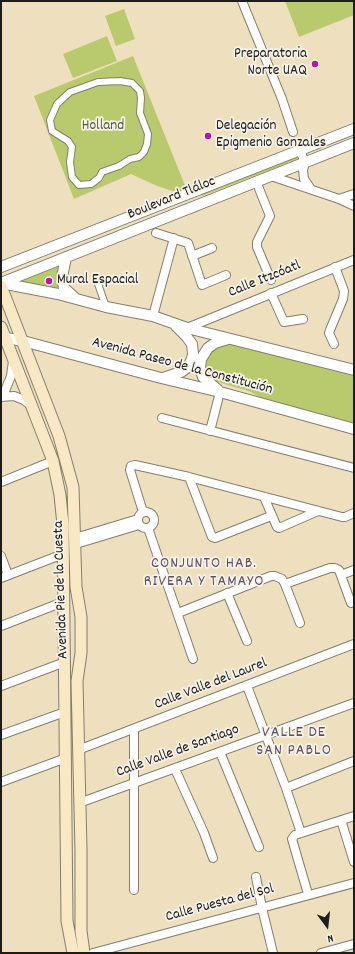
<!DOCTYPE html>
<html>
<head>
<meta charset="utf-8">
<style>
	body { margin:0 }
	#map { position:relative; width:355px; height:954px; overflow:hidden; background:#eedfbf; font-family:Dekko,sans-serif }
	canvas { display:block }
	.frame { position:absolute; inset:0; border:2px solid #1c1c1c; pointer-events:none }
	.north { position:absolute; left:307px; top:906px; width:40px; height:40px; -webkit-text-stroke:3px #f7f3e8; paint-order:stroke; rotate:165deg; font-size:11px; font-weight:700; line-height:16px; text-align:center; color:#1c1c1c }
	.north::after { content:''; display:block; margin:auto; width:14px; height:18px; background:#1c1c1c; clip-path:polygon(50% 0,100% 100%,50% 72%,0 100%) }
</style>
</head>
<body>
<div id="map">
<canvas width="355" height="954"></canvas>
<div class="frame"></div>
<div class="north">N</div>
</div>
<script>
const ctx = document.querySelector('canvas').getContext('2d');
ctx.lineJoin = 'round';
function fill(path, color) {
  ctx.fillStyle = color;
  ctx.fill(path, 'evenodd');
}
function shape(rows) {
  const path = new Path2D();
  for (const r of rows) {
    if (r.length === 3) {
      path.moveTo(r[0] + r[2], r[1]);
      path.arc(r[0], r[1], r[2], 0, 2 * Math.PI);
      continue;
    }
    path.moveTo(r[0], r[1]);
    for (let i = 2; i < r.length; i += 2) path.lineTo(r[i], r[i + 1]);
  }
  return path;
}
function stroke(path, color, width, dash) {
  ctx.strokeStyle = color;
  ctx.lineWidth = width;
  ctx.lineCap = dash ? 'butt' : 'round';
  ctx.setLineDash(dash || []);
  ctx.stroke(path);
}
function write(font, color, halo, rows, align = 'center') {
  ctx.font = font + ' Dekko,sans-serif';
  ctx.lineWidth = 3.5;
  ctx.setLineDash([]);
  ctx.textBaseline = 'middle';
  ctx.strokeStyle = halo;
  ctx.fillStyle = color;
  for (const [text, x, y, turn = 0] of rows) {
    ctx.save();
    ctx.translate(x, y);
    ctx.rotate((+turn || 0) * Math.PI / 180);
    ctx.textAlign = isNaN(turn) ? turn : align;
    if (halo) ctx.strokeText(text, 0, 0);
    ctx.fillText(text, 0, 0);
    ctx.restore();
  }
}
fill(shape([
	[285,1,354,1,354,15,299,37],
	[124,9,135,39,116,46,105,16],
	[107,36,117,61,73,78,63,54],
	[133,56,188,193,185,195,157,186,131,174,74,199,34,96],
	[297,156,298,159,202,196,201,194],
	[59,266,59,284,62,291,21,281],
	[227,343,354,376,354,426,269,403,251,392,211,380,206,372,206,364,208,356,217,347]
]), '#b9ca6e');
const pedestrian = shape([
	[120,81,132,83,140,91,141,98,140,113,148,134,147,144,144,152,139,157,130,159,119,166,102,172,99,178,91,184,79,185,72,177,70,162,72,147,68,141,52,131,50,120,57,104,70,92,98,82,120,81],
	[96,278,106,307]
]);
const minor = shape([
	[242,1,282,99,293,132],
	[300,150,305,163,303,170,304,179,311,189],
	[271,176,339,199,354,206],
	[256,181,270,216,257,242,257,247,271,280],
	[339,199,354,194],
	[156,233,188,243,202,285,226,275],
	[192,256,212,248],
	[271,293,284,322,303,319],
	[153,316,174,238],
	[187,328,354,260],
	[334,344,329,333,330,330,343,299,344,291,335,267],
	[3,396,11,376,13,361],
	[1,397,14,396,24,400,31,406],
	[162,418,354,468],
	[210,431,220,392],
	[189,477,212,537,215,538,271,516],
	[1,482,53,461],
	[264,497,277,527,279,528,318,511],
	[146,520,8],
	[143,512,130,470,131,466,135,465,189,477,342,517,345,517,354,513],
	[148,528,193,659],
	[75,538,138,519],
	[76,544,139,525],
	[1,556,8,575],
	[341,575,354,570],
	[1,578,63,554],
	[285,584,330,568,335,568,339,570,351,603],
	[227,593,247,641],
	[178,613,271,576,275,576,282,579,285,584,300,623],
	[1,626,63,602],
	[1,686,65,662],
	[247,686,286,788,301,833],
	[134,729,134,890],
	[1,735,65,712],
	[78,750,354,644],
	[220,752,259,847],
	[175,769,204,833,213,858],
	[1,782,66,758],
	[286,788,354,761],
	[79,803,354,703],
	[341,820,354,862],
	[256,877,262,908,273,953],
	[308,894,292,839,295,835,301,833,354,816],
	[93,953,354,883],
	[321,953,354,944]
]);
const tertiary = shape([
	[66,257,62,277,64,288,75,298],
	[1,267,354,129],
	[1,283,354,143],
	[1,283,58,294,106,307,153,316,187,328,354,370],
	[1,337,23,341,161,378,220,392,354,429],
	[163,378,181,372,188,367,192,359,193,354,192,344,186,336,176,326],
	[218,390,203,377,200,368,201,359,208,348,215,343,228,339]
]);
const secondary = shape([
	[1,286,59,436,73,487,76,587,81,617,81,653,77,681,81,850,81,931,84,953],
	[1,327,53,461,60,495,63,525,67,921,73,953]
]);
stroke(pedestrian, '#857e6e', 8);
stroke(minor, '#857e6e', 10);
stroke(tertiary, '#857e6e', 12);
stroke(secondary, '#857e6e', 13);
stroke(pedestrian, '#fff', 6);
stroke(minor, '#fff', 8);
stroke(tertiary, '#fff', 10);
stroke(secondary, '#f8e8c3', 11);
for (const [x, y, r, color] of [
	[315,64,4,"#b5179e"],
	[208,136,4,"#b5179e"],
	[49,281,4,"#b5179e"]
]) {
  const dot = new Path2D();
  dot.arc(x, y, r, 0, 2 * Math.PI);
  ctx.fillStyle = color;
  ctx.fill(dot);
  stroke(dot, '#f7f3e8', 1.5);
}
write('15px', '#1c1c1c', '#f7f3e8', [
	["Preparatoria",307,55,"right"],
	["Norte UAQ",307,72,"right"],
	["Delegación",216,127],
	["Epigmenio Gonzales",216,144],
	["Mural Espacial",57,281]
], 'left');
write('15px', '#535939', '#f7f3e8', [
	["Holland",103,127]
]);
write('15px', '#1c1c1c', '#f7f3e8', [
	["Boulevard Tláloc",172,199,-22],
	["Calle Itzcóatl",265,280,-22],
	["Avenida Paseo de la Constitución",182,367,15],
	["Avenida Pie de la Cuesta",62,590,-92],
	["Calle Valle del Laurel",211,685,-21],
	["Calle Valle de Santiago",178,752,-20],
	["Calle Puesta del Sol",220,904,-15]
]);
ctx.letterSpacing = '1px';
write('16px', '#5e4e63', '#f7f3e8', [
	["CONJUNTO HAB.",204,565],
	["RIVERA Y TAMAYO",204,583],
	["VALLE DE",294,734],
	["SAN PABLO",294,752]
]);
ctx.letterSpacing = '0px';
</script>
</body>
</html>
